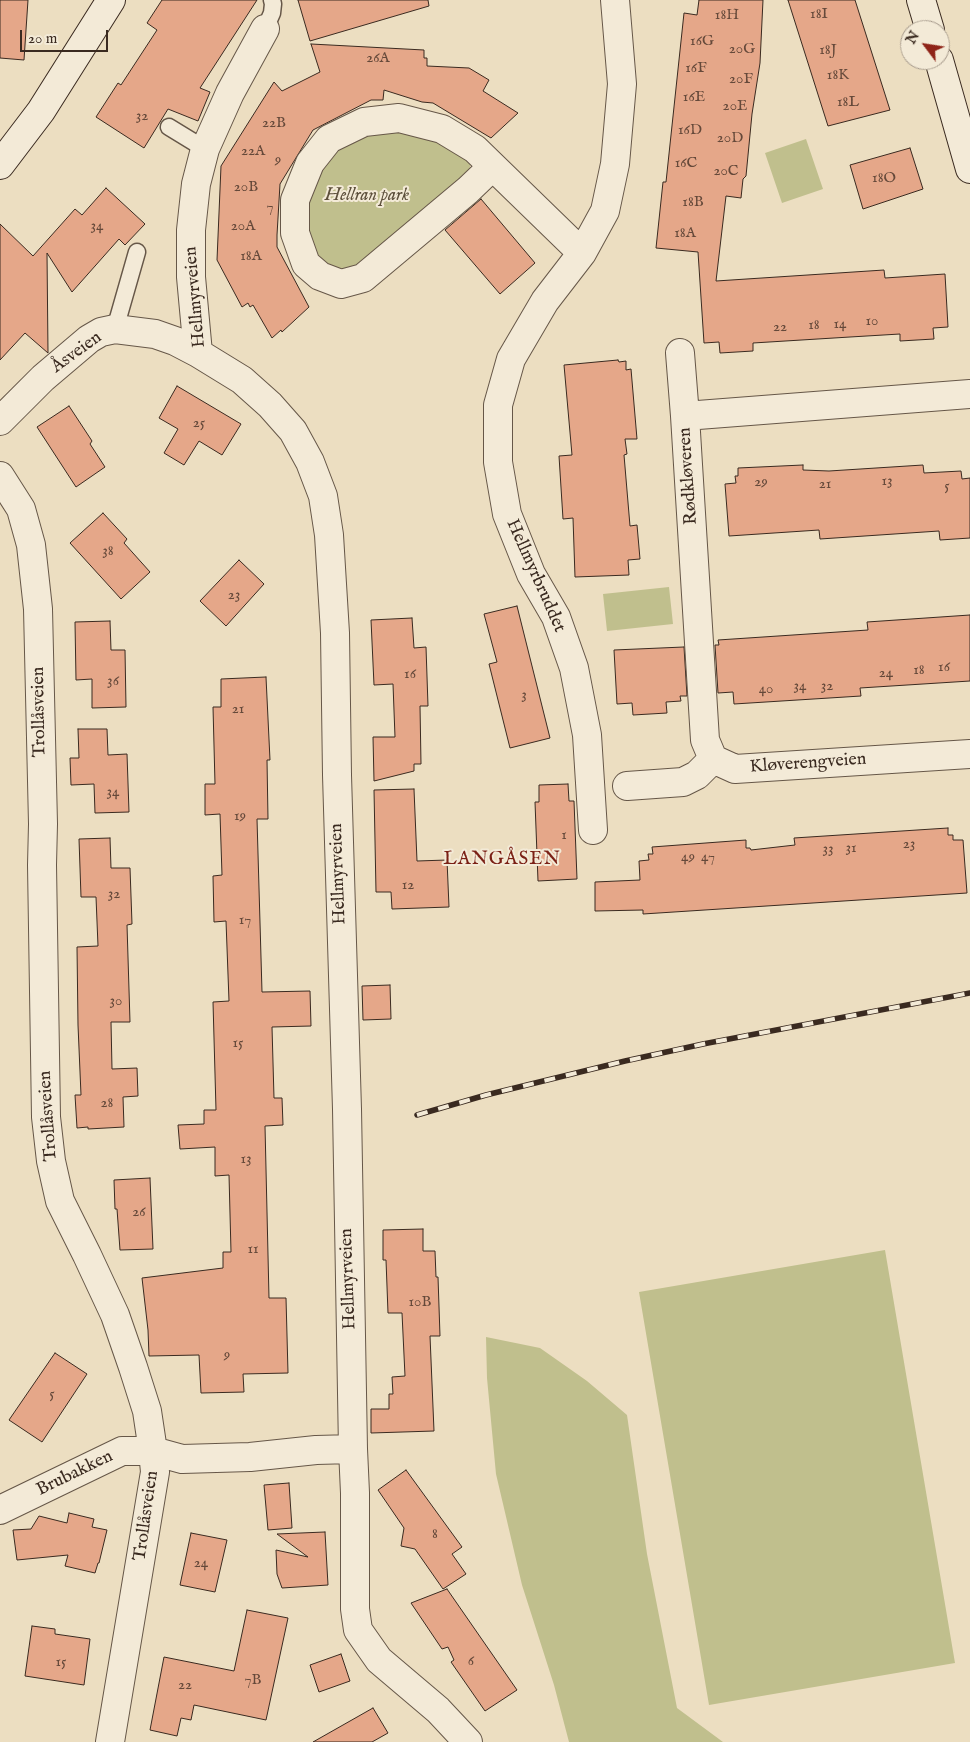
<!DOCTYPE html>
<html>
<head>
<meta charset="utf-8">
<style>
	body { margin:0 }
	#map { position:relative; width:970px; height:1742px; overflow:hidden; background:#ecdec1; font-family:"IM FELL English",serif }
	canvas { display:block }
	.north { position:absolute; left:900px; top:20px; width:50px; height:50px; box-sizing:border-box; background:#f3ead7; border:1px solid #a99d8e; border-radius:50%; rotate:301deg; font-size:14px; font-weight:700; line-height:20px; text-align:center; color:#3a2a20 }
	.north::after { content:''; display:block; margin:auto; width:18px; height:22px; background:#8f2418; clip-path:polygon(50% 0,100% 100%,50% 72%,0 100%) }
	.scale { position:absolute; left:20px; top:30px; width:88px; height:22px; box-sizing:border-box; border:2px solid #3a2a20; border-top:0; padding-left:6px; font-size:15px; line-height:18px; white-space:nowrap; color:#3a2a20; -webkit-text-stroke:4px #f3ead7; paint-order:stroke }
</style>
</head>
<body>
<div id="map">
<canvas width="970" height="1742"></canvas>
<div class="north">N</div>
<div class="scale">20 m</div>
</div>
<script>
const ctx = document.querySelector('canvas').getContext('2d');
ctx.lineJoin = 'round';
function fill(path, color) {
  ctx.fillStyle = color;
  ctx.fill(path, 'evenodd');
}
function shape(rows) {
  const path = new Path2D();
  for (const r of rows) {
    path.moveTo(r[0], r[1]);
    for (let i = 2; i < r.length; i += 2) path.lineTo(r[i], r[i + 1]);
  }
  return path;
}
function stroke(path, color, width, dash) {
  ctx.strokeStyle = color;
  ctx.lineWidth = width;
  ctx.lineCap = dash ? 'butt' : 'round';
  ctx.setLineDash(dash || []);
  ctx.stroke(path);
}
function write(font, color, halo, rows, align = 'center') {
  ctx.font = font + ' "IM FELL English",serif';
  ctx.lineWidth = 4;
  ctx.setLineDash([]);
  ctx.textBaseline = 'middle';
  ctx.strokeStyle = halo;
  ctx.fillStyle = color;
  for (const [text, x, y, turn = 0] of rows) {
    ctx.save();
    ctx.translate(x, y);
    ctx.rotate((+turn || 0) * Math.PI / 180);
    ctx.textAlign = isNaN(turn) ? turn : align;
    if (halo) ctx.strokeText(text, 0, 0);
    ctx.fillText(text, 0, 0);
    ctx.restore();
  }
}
fill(shape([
	[384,128,448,143,471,163,468,174,350,273,332,269,314,255,302,232,305,200,325,161,342,146],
	[806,139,823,189,782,203,765,153],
	[669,587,673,624,607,631,603,594],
	[885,1250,955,1663,709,1705,639,1292],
	[486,1337,540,1348,587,1381,627,1415,647,1554,677,1708,723,1742,569,1742,554,1685,522,1585,496,1474,487,1378]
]), '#c0bf8d');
const building = shape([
	[0,0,28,0,24,60,0,58,0,0],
	[162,0,257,0,200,88,210,92,198,121,168,109,144,148,96,117,118,83,121,85,157,30,147,23,162,0],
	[298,0,428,0,429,6,310,41,298,0],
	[699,0,763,0,760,63,752,114,746,176,743,179,741,198,726,196,716,281,884,270,885,278,945,274,948,327,933,328,934,339,900,341,900,334,850,337,753,343,753,351,720,353,719,342,704,343,698,252,656,248,663,182,666,182,684,13,697,15,699,0],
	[788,0,855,0,890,110,828,126,788,0],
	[311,44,424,50,424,58,427,58,427,66,469,68,489,80,483,91,518,113,491,138,433,103,422,102,384,90,383,100,371,100,313,130,280,184,277,235,277,247,309,307,282,332,281,330,272,338,253,305,250,307,248,303,242,307,217,260,221,166,274,82,282,91,320,72,311,44],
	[910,148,923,189,863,209,850,165,910,148],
	[106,188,145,224,125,245,119,239,72,292,47,253,48,353,25,333,0,360,0,224,33,256,75,209,82,215,106,188],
	[481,199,535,263,500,294,445,230,481,199],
	[618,360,619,362,626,361,626,370,631,369,637,439,625,439,627,454,624,455,630,526,637,525,640,559,628,560,629,575,575,577,573,518,563,519,559,456,572,455,564,365,618,360],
	[177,386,241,424,222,455,199,441,184,465,164,453,178,429,159,418,177,386],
	[69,406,92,441,90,444,105,467,76,487,37,427,69,406],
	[803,465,803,470,829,471,923,465,924,473,961,471,962,479,970,478,970,538,940,540,939,531,820,539,819,530,729,536,725,484,736,483,735,476,738,476,738,468,803,465],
	[103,513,127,539,124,543,150,572,121,599,70,543,103,513],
	[239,560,264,584,226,626,200,601,239,560],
	[517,606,550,738,510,748,489,664,497,662,484,614,517,606],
	[970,615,970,681,860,688,861,696,734,704,733,692,718,693,715,645,719,645,718,640,868,630,867,622,970,615],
	[412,618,414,648,426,647,428,706,420,706,421,764,414,764,414,771,374,781,373,737,395,737,393,684,374,685,371,620,412,618],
	[110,621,111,650,125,650,126,707,92,708,92,679,76,680,75,622,110,621],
	[684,647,687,696,680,696,681,701,666,702,667,713,633,715,632,703,617,704,614,650,684,647],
	[266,677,270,760,267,760,268,819,257,819,262,992,310,991,311,1026,272,1027,274,1098,282,1098,283,1125,265,1126,269,1298,286,1298,288,1373,243,1374,244,1392,201,1393,199,1355,149,1356,148,1330,142,1278,223,1268,223,1252,231,1252,229,1175,215,1176,215,1147,180,1149,178,1125,204,1124,204,1110,216,1110,213,1002,229,1001,226,921,214,922,213,876,222,875,220,814,205,815,205,784,215,784,213,707,221,707,221,679,266,677],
	[78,729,107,729,108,755,127,754,129,812,95,813,94,784,71,785,70,758,79,758,78,729],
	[568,784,569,801,574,801,577,879,538,881,535,802,539,802,539,785,568,784],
	[414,789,417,861,447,860,449,907,392,909,391,892,376,892,374,790,414,789],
	[948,828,948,835,953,835,953,840,963,840,967,893,643,914,643,910,595,911,595,882,640,880,639,861,649,860,648,854,653,854,652,847,746,840,746,848,750,848,751,850,795,845,794,838,948,828],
	[110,838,111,868,130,868,132,924,127,925,130,1022,111,1022,112,1069,137,1068,138,1096,123,1097,124,1127,88,1129,88,1127,77,1128,75,1095,81,1095,78,1025,77,947,98,946,96,897,81,897,79,839,110,838],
	[390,985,391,1019,363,1020,362,986,390,985],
	[150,1178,153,1249,120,1250,117,1209,115,1209,114,1180,150,1178],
	[423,1229,423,1251,435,1251,436,1277,438,1277,440,1336,430,1336,434,1431,371,1433,371,1409,389,1409,389,1394,393,1394,392,1377,405,1376,402,1313,388,1313,386,1260,383,1260,383,1230,423,1229],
	[55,1353,87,1374,42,1442,9,1420,55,1353],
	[406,1470,462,1547,452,1554,466,1574,443,1589,415,1549,401,1546,404,1528,378,1490,406,1470],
	[289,1483,292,1528,268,1530,264,1485,289,1483],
	[69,1513,94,1519,92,1527,107,1530,99,1563,98,1563,95,1573,65,1566,68,1555,17,1560,13,1530,31,1529,39,1516,67,1523,69,1513],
	[325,1532,328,1585,282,1588,277,1574,276,1550,308,1557,277,1534,325,1532],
	[191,1533,227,1540,215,1592,180,1585,191,1533],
	[447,1589,517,1690,485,1711,451,1662,454,1660,448,1647,442,1649,411,1603,447,1589],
	[247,1610,288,1618,266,1720,194,1705,191,1720,181,1718,177,1736,150,1730,164,1657,234,1671,247,1610],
	[32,1626,55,1629,55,1634,90,1639,84,1685,25,1676,32,1626],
	[341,1654,350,1681,319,1692,310,1665,341,1654],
	[373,1708,388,1733,372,1742,313,1742,373,1708]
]);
fill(building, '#e5a789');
stroke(building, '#3a2a20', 1);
const lane = shape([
	[265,29,272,13,273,4,272,0],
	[169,127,205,149],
	[115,329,137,252]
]);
const street = shape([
	[265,29,230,93,205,149,196,184,191,230,191,277,198,353,242,380,270,405,293,431,310,462,323,496,329,535,335,633,337,775,347,1109,353,1449,355,1493,355,1609,358,1630,379,1660,438,1710,468,1742],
	[492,167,468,190,363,278,341,284,320,276,306,264,295,233,295,200,310,163,329,139,364,122,399,118,442,129,475,149,582,253],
	[680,353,685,416],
	[0,421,43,378,89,339,101,332,115,329,155,334,175,341,198,353],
	[0,476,21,509,31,545,38,609,43,824,42,865,46,1117,51,1161,60,1201,87,1255,115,1315,133,1367,147,1411,153,1451,155,1472,110,1742],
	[713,759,705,740,685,416,970,394],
	[713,759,735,769,970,754],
	[627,786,683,782,697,775,713,759],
	[593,830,587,735,574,668,556,617,531,574,507,514,498,462,498,405,511,359,545,301,582,253,605,211,615,164,622,84,615,0],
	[0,1510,122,1451,153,1451,182,1459,250,1457,316,1450,353,1449]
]);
const secondary = shape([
	[921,0,930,30],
	[939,60,970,169],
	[0,165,41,111,111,0]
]);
stroke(lane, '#665748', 19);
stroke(street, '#665748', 30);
stroke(secondary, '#3a2a20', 30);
stroke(lane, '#f3ead7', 16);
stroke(street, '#f3ead7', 28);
stroke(secondary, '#f3ead7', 28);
const rail = shape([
	[417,1115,486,1095,625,1061,703,1044,970,993]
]);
stroke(rail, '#3a2a20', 5.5);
stroke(rail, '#f3ead7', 4, [11]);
write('15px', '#65493a', null, [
	["18I",819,15],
	["18H",727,16],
	["16G",702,42],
	["20G",742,50],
	["18J",828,51],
	["26A",378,59],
	["16F",696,69],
	["18K",838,76],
	["20F",741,80],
	["16E",694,98],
	["18L",848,103],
	["20E",735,107],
	["32",142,117],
	["22B",274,124],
	["16D",690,131],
	["20D",730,139],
	["22A",253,152],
	["9",278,161],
	["16C",686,164],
	["20C",726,172],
	["18O",884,179],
	["20B",246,188],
	["18B",693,203],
	["7",270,208],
	["34",97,227],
	["20A",243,227],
	["18A",685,234],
	["18A",251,257],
	["10",872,322],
	["14",840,325],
	["18",814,326],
	["22",780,328],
	["25",199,424],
	["13",887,482],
	["29",761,483],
	["21",825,485],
	["5",947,487],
	["38",108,552],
	["23",234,596],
	["16",944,668],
	["18",919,671],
	["24",886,674],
	["16",410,675],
	["36",113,682],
	["34",800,687],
	["32",827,687],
	["40",766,690],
	["3",524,696],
	["21",238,710],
	["34",113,793],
	["19",240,817],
	["1",564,836],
	["23",909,845],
	["31",851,849],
	["33",828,850],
	["49",688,858],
	["47",708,858],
	["12",408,886],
	["32",114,895],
	["17",245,921],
	["30",116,1002],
	["15",238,1044],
	["28",107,1104],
	["13",246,1160],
	["26",139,1213],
	["11",253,1250],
	["10B",420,1303],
	["9",227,1356],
	["5",52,1395],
	["8",435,1535],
	["24",201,1564],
	["6",471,1662],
	["15",61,1663],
	["7B",253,1681],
	["22",185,1686]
]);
write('italic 18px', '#5c4f3b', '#f3ead7', [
	["Hellran park",367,196]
]);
write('18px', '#3a2a20', '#f3ead7', [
	["Hellmyrveien",196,297,-95],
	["Åsveien",77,353,-36],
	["Rødkløveren",689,476,-94],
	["Hellmyrbruddet",535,576,66],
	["Trollåsveien",40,712,-91],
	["Kløverengveien",808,764,-4],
	["Hellmyrveien",339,874,-92],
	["Trollåsveien",49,1116,-94],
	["Hellmyrveien",349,1279,-92],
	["Brubakken",75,1474,-26],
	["Trollåsveien",147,1516,-82]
]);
ctx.letterSpacing = '1px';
write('19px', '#7a1f14', '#f3ead7', [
	["LANGÅSEN",502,860]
]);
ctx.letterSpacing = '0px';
</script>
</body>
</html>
